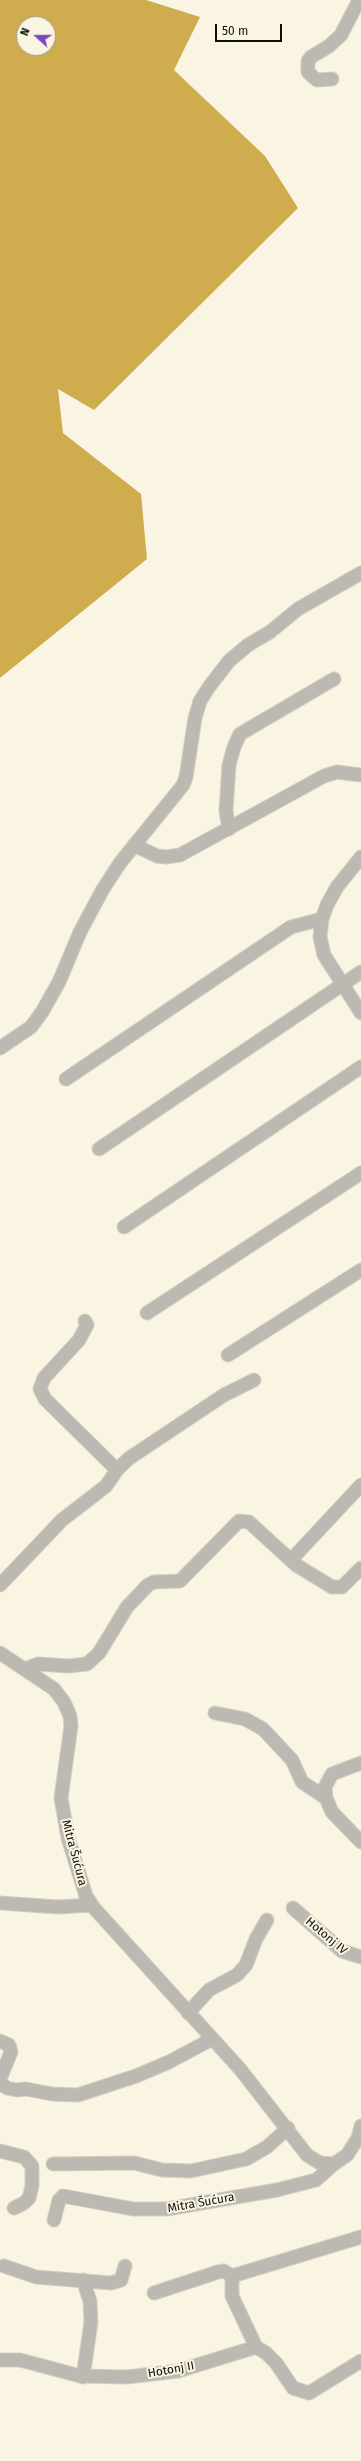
<!DOCTYPE html>
<html>
<head>
<meta charset="utf-8">
<style>
	body { margin:0 }
	#map { position:relative; width:361px; height:2461px; overflow:hidden; background:#faf4e3; font-family:"Fira Sans",sans-serif }
	canvas { display:block }
	.north { position:absolute; left:16px; top:16px; width:40px; height:40px; box-sizing:border-box; background:#faf4e3; border:1px solid #9c988c; border-radius:50%; rotate:291deg; font-size:11px; font-weight:700; line-height:16px; text-align:center; color:#100e09 }
	.north::after { content:''; display:block; margin:auto; width:14px; height:18px; background:#7946bd; clip-path:polygon(50% 0,100% 100%,50% 72%,0 100%) }
	.scale { position:absolute; left:215px; top:24px; width:67px; height:18px; box-sizing:border-box; border:2px solid #100e09; border-top:0; padding-left:5px; font-size:12px; line-height:14px; white-space:nowrap; color:#100e09; -webkit-text-stroke:3px #faf4e3; paint-order:stroke }
</style>
</head>
<body>
<div id="map">
<canvas width="361" height="2461"></canvas>
<div class="north">N</div>
<div class="scale">50 m</div>
</div>
<script>
const ctx = document.querySelector('canvas').getContext('2d');
ctx.lineJoin = 'round';
function fill(path, color) {
  ctx.fillStyle = color;
  ctx.fill(path, 'evenodd');
}
function shape(rows) {
  const path = new Path2D();
  for (const r of rows) {
    path.moveTo(r[0], r[1]);
    for (let i = 2; i < r.length; i += 2) path.lineTo(r[i], r[i + 1]);
  }
  return path;
}
function stroke(path, color, width, dash) {
  ctx.strokeStyle = color;
  ctx.lineWidth = width;
  ctx.lineCap = dash ? 'butt' : 'round';
  ctx.setLineDash(dash || []);
  ctx.stroke(path);
}
function write(font, color, halo, rows, align = 'center') {
  ctx.font = font + ' "Fira Sans",sans-serif';
  ctx.lineWidth = 4;
  ctx.setLineDash([]);
  ctx.textBaseline = 'middle';
  ctx.strokeStyle = halo;
  ctx.fillStyle = color;
  for (const [text, x, y, turn = 0] of rows) {
    ctx.save();
    ctx.translate(x, y);
    ctx.rotate((+turn || 0) * Math.PI / 180);
    ctx.textAlign = isNaN(turn) ? turn : align;
    if (halo) ctx.strokeText(text, 0, 0);
    ctx.fillText(text, 0, 0);
    ctx.restore();
  }
}
fill(shape([
	[0,0,146,0,200,17,174,70,265,156,298,208,94,410,58,389,63,433,141,494,147,559,0,678],
	[24,24,48,24,48,48,24,48]
]), '#cfad4f');
const minor = shape([
	[332,79,317,80,312,76,308,72,308,61,311,57,329,46,341,35,359,0],
	[229,829,226,811,229,765,234,747,240,734,334,679],
	[134,845,157,856,166,857,180,855,324,776,337,772,361,775],
	[361,857,337,887,327,905,322,919,320,937,324,955,361,1013],
	[0,1048,31,1027,42,1012,59,982,80,932,103,889,120,863,183,785,186,777,195,718,200,701,209,687,229,661,248,645,270,632,298,609,361,573],
	[66,1079,291,927,322,919],
	[99,1149,361,972],
	[124,1227,361,1067],
	[147,1313,361,1173],
	[85,1321,87,1325,79,1340,44,1378,40,1389,45,1399,117,1470],
	[228,1355,361,1270],
	[291,1560,361,1485],
	[0,1585,62,1520,106,1486,117,1470,128,1459,224,1395,254,1380],
	[0,1653,54,1689,64,1702,70,1716,71,1726,61,1798,68,1838,86,1896,94,1908,240,2069,307,2155,320,2163,334,2164],
	[25,1669,38,1664,68,1666,87,1664,99,1653,127,1607,148,1585,154,1582,180,1581,239,1521,249,1522,296,1565,332,1587,342,1587,361,1568],
	[215,1713,245,1719,263,1729,292,1760,302,1782,326,1798],
	[361,1763,332,1774,325,1787,326,1798,332,1812,361,1842],
	[0,1903,58,1907,92,1905],
	[293,1908,342,1951,361,1957],
	[188,2013,209,1990,237,1975,246,1965,256,1939,267,1920],
	[0,2041,9,2045,11,2052,0,2079],
	[0,2083,7,2088,17,2090,26,2089,52,2094,78,2095,136,2076,169,2062,212,2039],
	[0,2151,24,2157,32,2166,32,2186,29,2198,24,2203,14,2208],
	[53,2164,134,2163,162,2170,191,2171,246,2159,267,2147,288,2128],
	[54,2220,59,2200,63,2196,133,2209,167,2209,277,2190,316,2180,334,2164,347,2155,358,2138,361,2126],
	[4,2266,36,2277,111,2283,121,2280,125,2266],
	[232,2276,232,2296,256,2347,266,2353,276,2363,293,2388,309,2393,361,2361],
	[83,2280,90,2301,91,2322,83,2377],
	[154,2293,218,2272,224,2271,232,2276,361,2237],
	[0,2360,20,2360,80,2376,127,2377,178,2371,256,2347]
]);
stroke(minor, '#d5cfc0', 15);
stroke(minor, '#bcb9b2', 13);
write('12px', '#100e09', '#faf4e3', [
	["Mitra Šućura",74,1853,75],
	["Hotonj IV",326,1936,40],
	["Mitra Šućura",201,2203,-10],
	["Hotonj II",171,2370,-10]
]);
</script>
</body>
</html>
